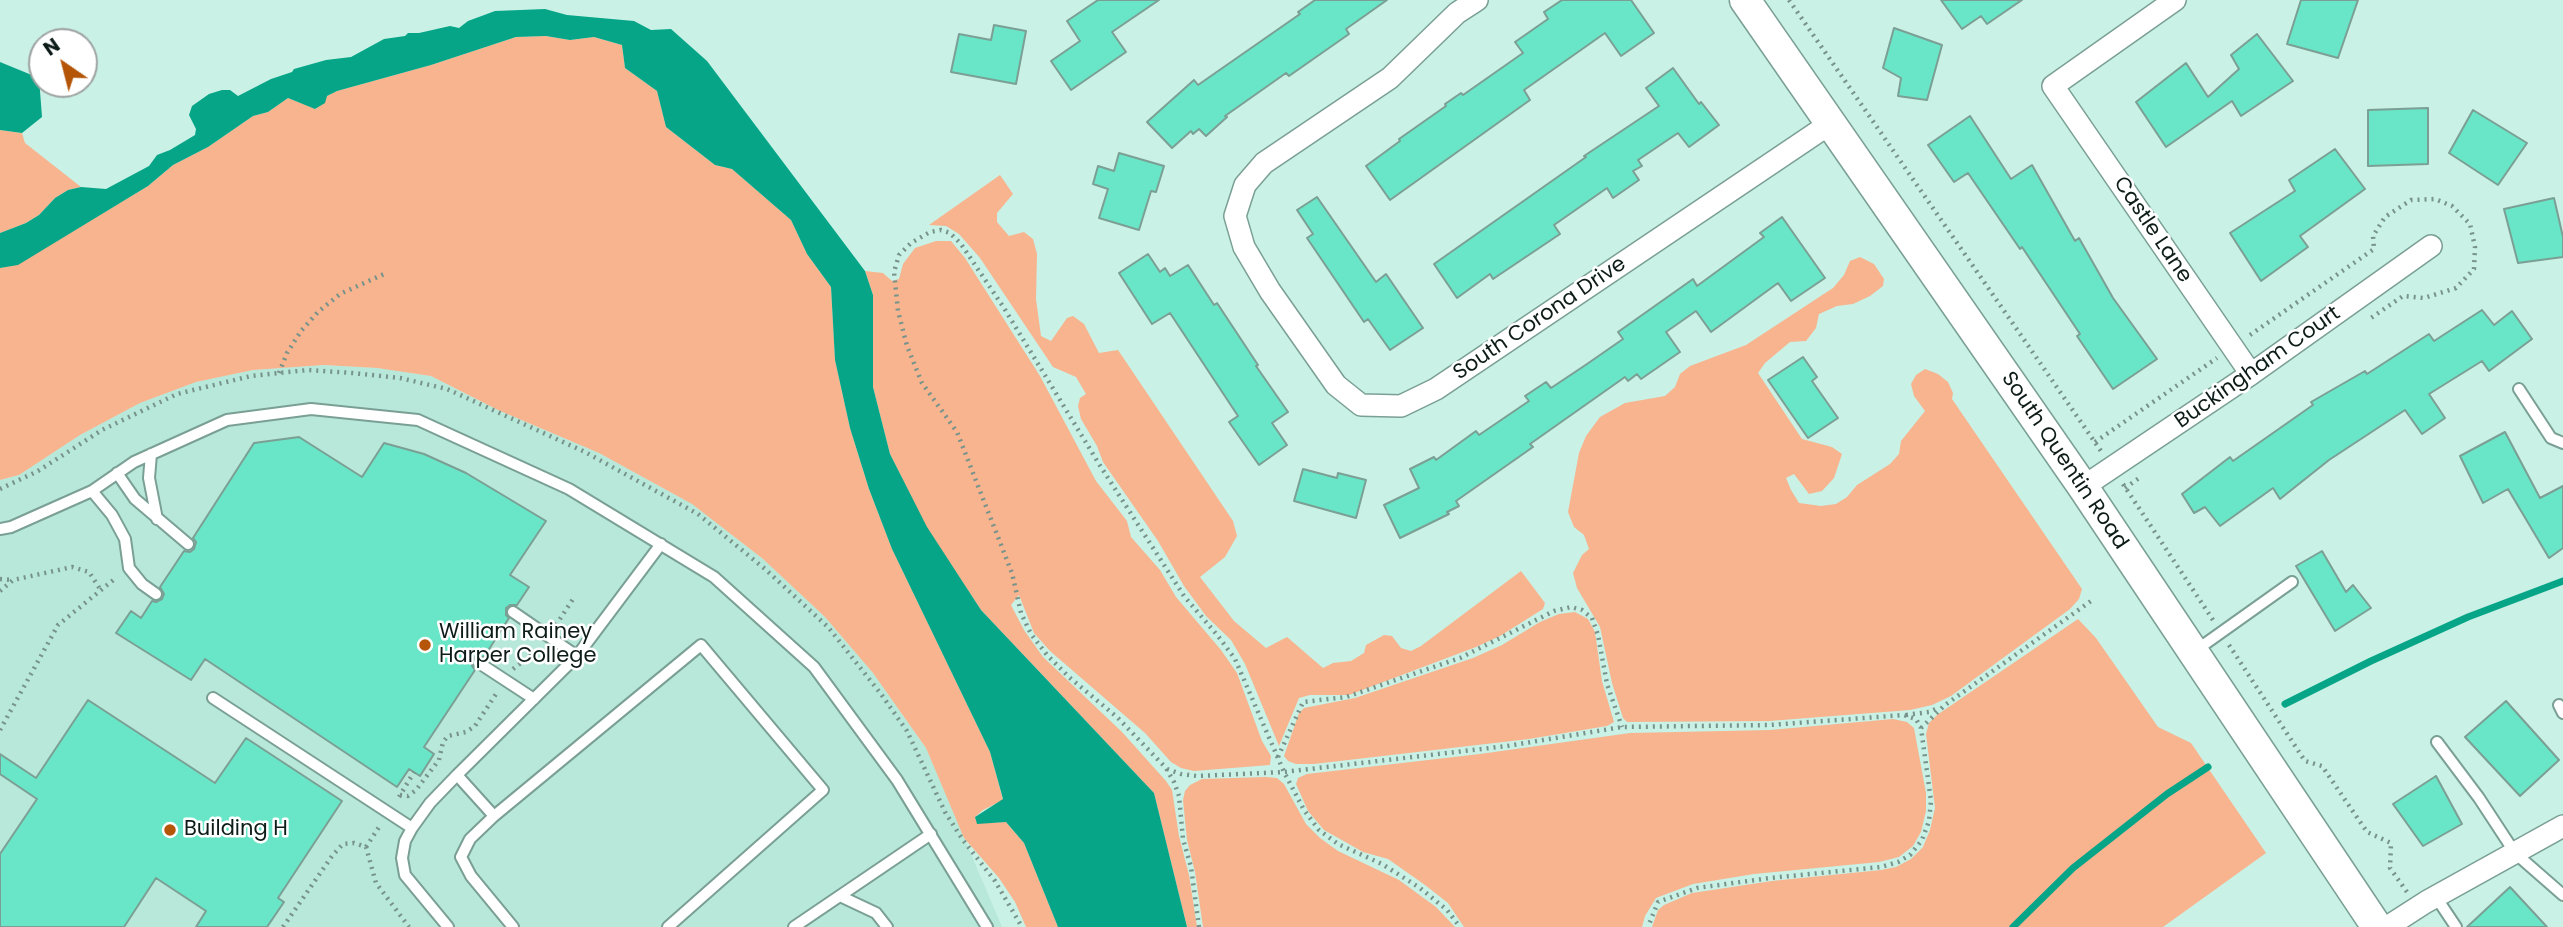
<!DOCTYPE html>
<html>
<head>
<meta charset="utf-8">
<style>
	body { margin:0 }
	#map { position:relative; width:2563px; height:927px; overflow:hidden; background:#caf1e5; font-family:Poppins,sans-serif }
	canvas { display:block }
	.north { position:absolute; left:28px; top:28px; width:70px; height:70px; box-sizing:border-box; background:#fff; border:2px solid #9ea4a3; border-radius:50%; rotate:325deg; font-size:19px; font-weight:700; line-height:28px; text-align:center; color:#0d1c18 }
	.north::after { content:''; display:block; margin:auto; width:24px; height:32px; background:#b45508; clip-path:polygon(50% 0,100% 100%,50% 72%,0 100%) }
</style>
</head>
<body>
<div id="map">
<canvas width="2563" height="927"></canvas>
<div class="north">N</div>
</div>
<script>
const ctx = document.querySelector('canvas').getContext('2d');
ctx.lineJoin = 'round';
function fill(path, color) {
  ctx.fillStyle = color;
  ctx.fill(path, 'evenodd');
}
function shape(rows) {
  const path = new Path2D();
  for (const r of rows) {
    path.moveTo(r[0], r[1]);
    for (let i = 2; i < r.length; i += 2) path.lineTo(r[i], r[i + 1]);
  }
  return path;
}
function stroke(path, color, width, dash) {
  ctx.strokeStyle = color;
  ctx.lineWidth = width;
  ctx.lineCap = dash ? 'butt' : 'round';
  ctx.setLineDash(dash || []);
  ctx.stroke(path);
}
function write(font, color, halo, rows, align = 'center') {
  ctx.font = font + ' Poppins,sans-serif';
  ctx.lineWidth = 5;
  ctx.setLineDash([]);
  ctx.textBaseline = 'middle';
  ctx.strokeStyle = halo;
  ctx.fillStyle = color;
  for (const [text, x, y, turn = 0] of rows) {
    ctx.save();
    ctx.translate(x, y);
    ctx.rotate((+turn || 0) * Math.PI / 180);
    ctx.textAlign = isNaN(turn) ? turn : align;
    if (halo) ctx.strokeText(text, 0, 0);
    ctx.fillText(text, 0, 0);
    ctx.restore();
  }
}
fill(shape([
	[324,365,377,368,431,376,498,410,599,453,692,504,763,559,825,617,873,673,926,748,1002,927,0,927,0,480,19,475,80,435,140,403,196,382,253,370]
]), '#b8e8d9');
fill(shape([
	[546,36,570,40,594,37,622,45,625,68,657,91,666,127,715,165,732,169,791,220,807,254,831,287,835,360,850,428,869,489,892,549,990,752,1003,800,983,810,975,817,977,823,1006,822,1024,843,1058,927,1026,927,1015,902,999,878,964,838,926,748,873,673,825,617,763,559,692,504,599,453,498,410,431,376,377,368,324,365,253,370,196,382,140,403,80,435,19,475,0,480,0,268,18,264,148,186,173,165,208,147,253,116,268,112,288,98,316,109,327,96,337,91,431,65,516,37],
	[0,130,22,133,25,143,81,187,68,190,55,198,39,215,26,223,0,233],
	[1000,175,1013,194,997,213,997,222,1009,236,1024,232,1033,239,1037,254,1036,299,1041,336,1051,341,1067,318,1073,316,1084,324,1099,353,1118,350,1233,521,1237,536,1225,557,1200,577,1234,621,1266,648,1287,637,1323,668,1333,663,1351,661,1364,653,1366,645,1384,635,1392,636,1401,648,1411,651,1421,646,1521,571,1545,603,1543,609,1500,636,1476,647,1349,695,1310,695,1299,698,1279,746,1245,664,1231,640,1206,616,1184,586,1158,541,1103,462,1097,446,1081,419,1078,406,1080,398,1086,394,1076,377,1053,367,980,258,959,234,946,226,929,225],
	[936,241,951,241,965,258,1040,376,1096,481,1127,521,1131,537,1160,570,1176,597,1221,650,1237,673,1262,741,1271,756,1270,765,1194,771,1181,768,1171,762,1145,733,1050,651,1034,633,1019,595,1011,605,1024,630,1043,657,1122,732,1166,781,1172,790,1179,836,1189,875,1197,927,1187,927,1154,793,981,610,926,527,890,454,873,387,873,295,865,271,883,273,892,281,899,279,903,264,915,248],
	[1860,257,1874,264,1884,279,1883,286,1870,296,1853,304,1837,306,1819,314,1816,328,1806,341,1790,342,1765,363,1758,373,1802,439,1832,447,1842,454,1834,478,1822,491,1809,494,1794,474,1786,478,1791,490,1799,503,1821,506,1836,504,1847,497,1857,485,1890,464,1899,454,1901,441,1925,411,1914,396,1911,384,1916,375,1925,369,1938,374,1948,382,1953,393,1952,399,2082,589,2079,599,2070,609,1951,696,1932,705,1910,710,1769,721,1627,722,1623,718,1612,683,1600,627,1577,588,1573,573,1582,555,1589,549,1584,535,1574,527,1568,512,1579,453,1586,436,1600,417,1625,403,1665,396,1675,387,1680,374,1690,366,1746,345,1833,288,1844,275,1850,261],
	[1575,612,1588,619,1595,632,1602,681,1614,722,1607,726,1529,739,1314,764,1296,764,1288,761,1284,756,1299,713,1304,708,1355,698,1473,658,1502,645,1540,622,1559,614],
	[2078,619,2096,638,2158,727,2191,743,2266,853,2163,927,1652,927,1658,910,1664,905,1692,893,1772,881,1881,870,1896,867,1911,859,1923,847,1930,830,1935,808,1926,734,1929,723,1937,715],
	[1893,719,1907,722,1914,728,1926,793,1926,811,1921,832,1913,846,1899,857,1879,862,1754,874,1693,884,1656,898,1645,916,1642,927,1464,927,1448,903,1425,885,1388,859,1363,852,1324,830,1308,811,1296,784,1298,778,1307,774,1480,754,1630,733,1770,730],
	[1266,777,1277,778,1284,784,1306,824,1320,838,1338,851,1399,880,1436,907,1455,927,1203,927,1195,872,1187,840,1183,800,1185,791,1190,785,1202,779]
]), '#f7b48e');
fill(shape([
	[545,9,567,15,634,21,651,30,671,29,707,61,865,271,873,295,873,387,890,454,927,527,981,610,1154,793,1187,927,1058,927,1024,843,1006,822,977,824,975,817,1003,799,990,752,892,549,869,489,850,428,835,360,831,287,807,254,791,220,732,169,715,165,666,127,657,91,625,68,622,45,594,37,570,40,546,36,516,37,431,65,337,91,327,96,325,103,315,109,288,98,268,112,253,116,208,147,173,165,148,186,18,265,0,268,0,233,26,223,39,215,55,198,68,190,81,187,106,189,149,166,157,155,170,150,195,135,196,129,189,115,192,106,209,94,222,90,230,90,238,96,271,79,292,72,294,69,326,60,351,57,384,39,405,36,408,33,419,33,450,26,459,28,468,21,495,11],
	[0,62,39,78,42,117,22,133,0,130]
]), '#07a588');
stroke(shape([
	[2285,704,2371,661,2468,617,2563,581],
	[2013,927,2073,868,2167,794,2208,767]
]), '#07a588', 7);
const building = shape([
	[1098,0,1159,0,1112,32,1126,52,1071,90,1051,61,1080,41,1067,21,1098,0],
	[1315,0,1387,0,1346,29,1349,34,1289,76,1286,73,1225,116,1227,117,1206,136,1199,129,1193,134,1191,131,1172,148,1147,122,1194,80,1198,85,1300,14,1298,12,1315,0],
	[1562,0,1631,0,1654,33,1621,56,1605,33,1524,90,1530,100,1390,200,1366,166,1400,141,1399,139,1446,106,1445,104,1461,93,1463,95,1523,53,1515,42,1548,19,1544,12,1562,0],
	[1941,0,2022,0,1987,24,1981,16,1962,29,1941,0],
	[2301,0,2358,0,2338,58,2287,44,2301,0],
	[994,25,1026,31,1016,84,951,72,959,34,991,40,994,25],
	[1894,28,1942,45,1927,100,1898,96,1901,78,1883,68,1894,28],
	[2257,34,2293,81,2241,116,2232,101,2166,147,2136,102,2186,63,2208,97,2239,69,2231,55,2257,34],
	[1673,68,1699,104,1701,102,1719,125,1689,147,1678,133,1638,160,1642,166,1633,171,1639,180,1613,198,1607,188,1554,225,1560,234,1493,279,1490,274,1457,298,1434,264,1586,157,1584,156,1659,106,1646,88,1673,68],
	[2428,108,2428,164,2368,166,2368,110,2428,108],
	[2473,110,2527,143,2498,185,2449,153,2473,110],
	[1970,116,2011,179,2032,165,2075,241,2079,238,2113,298,2157,359,2113,389,2077,336,2080,334,2022,247,2020,249,1968,173,1954,182,1928,145,1970,116],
	[2335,149,2365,189,2300,236,2308,247,2261,281,2230,233,2295,191,2289,180,2335,149],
	[1119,153,1164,166,1156,192,1151,191,1139,230,1099,218,1108,189,1093,184,1098,166,1114,171,1119,153],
	[1317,197,1376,282,1386,274,1423,328,1390,350,1368,319,1364,322,1307,238,1313,234,1297,210,1317,197],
	[2554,198,2563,237,2563,257,2518,263,2504,209,2554,198],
	[1782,217,1825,278,1791,301,1778,283,1711,332,1696,311,1666,332,1680,352,1641,379,1637,374,1628,381,1625,377,1530,444,1533,447,1456,501,1459,506,1447,512,1449,514,1400,538,1384,505,1419,488,1410,469,1434,457,1436,460,1476,431,1479,435,1529,401,1525,396,1546,382,1551,388,1587,364,1623,339,1618,332,1693,279,1697,286,1764,237,1760,233,1782,217],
	[1148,254,1160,272,1165,268,1170,276,1188,265,1214,305,1217,303,1258,365,1256,366,1288,412,1272,423,1287,445,1259,465,1229,422,1238,416,1170,313,1152,324,1119,273,1148,254],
	[2482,310,2494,325,2512,311,2532,339,2489,371,2482,361,2429,394,2445,418,2422,434,2405,410,2329,460,2280,499,2273,488,2220,526,2205,507,2194,513,2182,494,2230,457,2233,461,2313,405,2311,402,2365,371,2367,374,2429,334,2434,341,2482,310],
	[1803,357,1817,377,1812,381,1838,418,1808,438,1768,380,1803,357],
	[2505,432,2540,498,2563,486,2563,548,2549,558,2508,489,2483,503,2460,456,2505,432],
	[299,437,362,477,384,443,424,454,466,473,546,521,510,575,529,587,517,605,510,605,506,608,506,615,509,618,484,657,476,656,472,659,472,666,475,670,424,747,434,754,420,776,409,769,397,787,205,659,191,680,116,633,131,611,141,618,152,601,156,602,162,599,164,594,160,587,184,551,190,552,194,549,196,542,193,538,254,443,299,437],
	[1303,469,1337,478,1338,473,1366,480,1356,518,1294,501,1303,469],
	[2322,551,2346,592,2353,585,2371,608,2335,631,2296,566,2322,551],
	[88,700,215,783,246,738,342,801,278,898,284,902,267,927,196,927,206,911,156,878,124,927,0,927,0,854,37,799,0,774,0,754,36,778,88,700],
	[2506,701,2559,760,2520,796,2465,737,2506,701],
	[2436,776,2462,824,2423,846,2393,804,2436,776],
	[2510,887,2547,927,2467,927,2510,887]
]);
fill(building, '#69e6c7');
stroke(building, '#7b9f94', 2);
const service = shape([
	[2519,389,2551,438,2563,443],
	[151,454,149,478,157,519],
	[117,473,135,499,188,544],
	[92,491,112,515,125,539,129,568,142,584,156,594],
	[0,529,11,527,92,491,134,462,227,420,311,409,418,420,569,489,714,577,814,667,897,780,987,927],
	[513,612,577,656],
	[2195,651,2292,582],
	[479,663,534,699],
	[213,698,412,828],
	[2559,705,2563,713],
	[2437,742,2479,798,2515,853,2563,895],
	[457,775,494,816],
	[842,897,876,913,887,927],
	[2436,897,2456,927],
	[448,927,405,875,402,858,405,841,412,828,430,803,457,775,577,656,661,544],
	[513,927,471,876,461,857,470,839,494,816,701,645,823,790,668,927],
	[794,927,931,834]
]);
const minor = shape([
	[1477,0,1457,13,1390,78,1264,163,1245,185,1235,216,1244,247,1270,291,1336,385,1361,405,1401,406,1436,389,1831,123],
	[2175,0,2053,86,2251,374],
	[2083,487,2251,374,2431,246],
	[2387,927,2426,902,2563,826]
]);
const secondary = shape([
	[1745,0,2083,487,2377,927]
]);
stroke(service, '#7a9f94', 14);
stroke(minor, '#7a9f94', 24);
stroke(secondary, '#7a9f94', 33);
stroke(shape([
	[1789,0,2101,451],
	[2250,335,2374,249,2373,236,2385,217,2411,200,2435,199,2452,206,2470,224,2475,247,2474,269,2456,288,2424,298,2403,296,2371,318],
	[279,373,287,353,301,331,318,312,340,294,384,274],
	[2095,442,2217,358],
	[2123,484,2213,620],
	[2125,488,2142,476],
	[0,489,38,471,102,430,177,394,251,376,308,370,352,373,400,378,447,389,585,452,698,514,765,569,828,627,881,694,907,731,945,812,963,840,995,881,1022,927],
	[0,579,13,580],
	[0,591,13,580,72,567,89,572,100,589],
	[556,625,573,599],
	[2229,645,2305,761,2322,766,2367,832,2391,843,2390,868,2407,892],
	[513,669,539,649],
	[1906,715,1929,712,1938,708],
	[1921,728,1945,705,2091,601],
	[0,730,58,625,117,577],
	[1278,757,1303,702,1346,697,1460,658,1554,611,1571,607,1582,610,1592,618,1598,635,1607,684,1622,727],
	[1167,769,1181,774,1197,776,1284,772,1507,746,1622,727,1770,725,1904,715,1916,719,1921,728,1931,801,1929,821,1922,840,1910,855,1898,862,1881,867,1770,878,1697,888,1658,902,1648,927],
	[400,795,408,796,416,790,439,760,443,742,448,736,466,732,475,726,496,694],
	[399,797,414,772],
	[366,847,381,824],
	[283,927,332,856,343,844,354,843,366,847,376,883,409,927],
	[1199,927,1191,867,1183,839,1179,796,1174,782,1166,768,1118,718,1069,677,1047,655,1031,634,1021,613,1012,573,957,432,922,383,907,346,898,311,894,272,899,255,911,243,930,232,941,230,950,233,961,244,1004,308,1099,464,1184,596,1218,636,1235,659,1284,772,1304,810,1319,830,1338,844,1382,864,1420,888,1447,910,1460,927]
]), '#77938b', 4.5, [2, 5]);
stroke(service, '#fff', 10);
stroke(minor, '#fff', 21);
stroke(secondary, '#fff', 30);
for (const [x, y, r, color] of [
	[425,645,7,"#b45508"],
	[170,830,7,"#b45508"]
]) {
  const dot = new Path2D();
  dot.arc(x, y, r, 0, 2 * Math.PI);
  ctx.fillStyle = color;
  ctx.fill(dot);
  stroke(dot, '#fff', 2.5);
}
write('21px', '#0d1c18', '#fff', [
	["Castle Lane",2152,230,56],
	["South Corona Drive",1540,319,-34],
	["Buckingham Court",2258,368,-35],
	["South Quentin Road",2064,461,56]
]);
write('21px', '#0d1c18', '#fff', [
	["William Rainey",439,633],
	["Harper College",439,657],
	["Building H",184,830]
], 'left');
</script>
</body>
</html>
